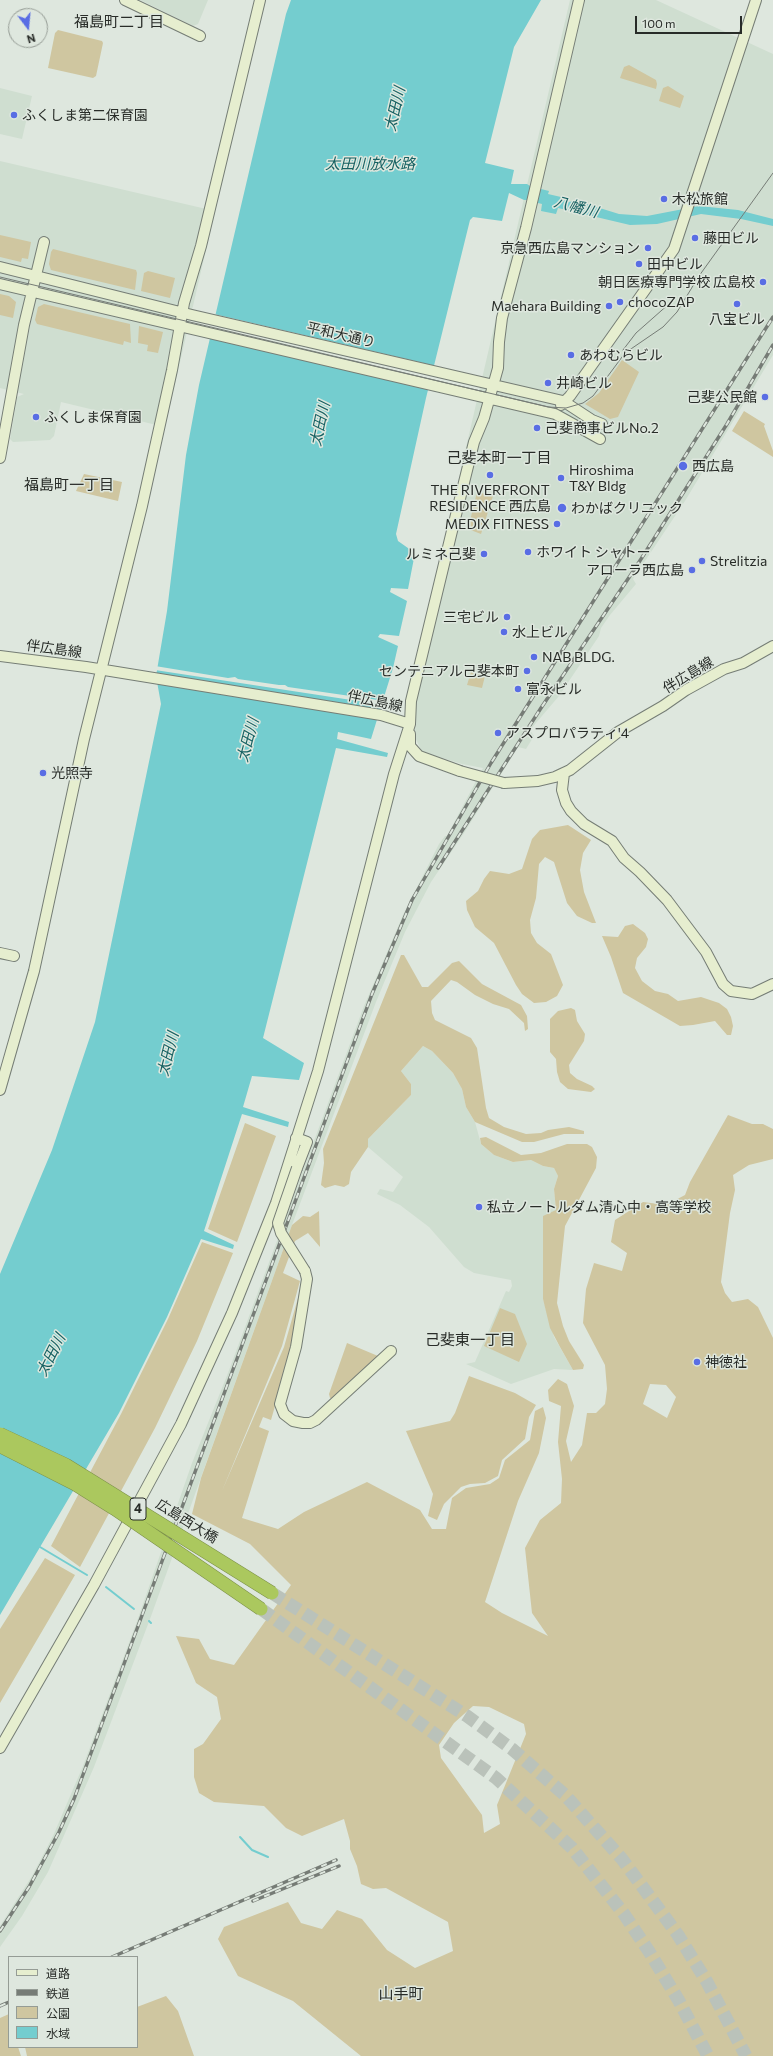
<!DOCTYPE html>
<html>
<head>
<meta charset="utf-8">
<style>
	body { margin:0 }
	#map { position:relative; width:773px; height:2056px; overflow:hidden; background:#dee7de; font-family:Commissioner,"Noto Sans JP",sans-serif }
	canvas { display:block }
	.legend { position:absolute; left:8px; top:1956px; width:130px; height:92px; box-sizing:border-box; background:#dee7de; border:1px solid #959c95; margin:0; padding:5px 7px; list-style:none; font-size:12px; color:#282c28 }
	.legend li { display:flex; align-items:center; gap:8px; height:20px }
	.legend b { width:20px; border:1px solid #959c95 }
	.north { position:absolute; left:8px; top:8px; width:40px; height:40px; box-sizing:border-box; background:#dee7de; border:1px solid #959c95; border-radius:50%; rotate:164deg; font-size:11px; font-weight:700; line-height:16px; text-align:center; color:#282c28 }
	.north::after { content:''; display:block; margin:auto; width:14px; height:18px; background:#596de4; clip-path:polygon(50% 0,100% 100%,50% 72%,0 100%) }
	.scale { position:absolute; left:635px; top:16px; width:107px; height:18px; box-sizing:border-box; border:2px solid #282c28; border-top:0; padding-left:5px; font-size:12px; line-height:14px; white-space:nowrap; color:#282c28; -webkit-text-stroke:3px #dee7de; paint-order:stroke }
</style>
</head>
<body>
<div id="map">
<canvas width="773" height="2056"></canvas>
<ul class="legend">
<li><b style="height:5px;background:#e6eecf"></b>道路</li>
<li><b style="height:5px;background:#767c76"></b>鉄道</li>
<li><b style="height:11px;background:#cfc6a0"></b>公園</li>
<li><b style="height:11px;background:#74cdcf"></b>水域</li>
</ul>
<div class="north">N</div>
<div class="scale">100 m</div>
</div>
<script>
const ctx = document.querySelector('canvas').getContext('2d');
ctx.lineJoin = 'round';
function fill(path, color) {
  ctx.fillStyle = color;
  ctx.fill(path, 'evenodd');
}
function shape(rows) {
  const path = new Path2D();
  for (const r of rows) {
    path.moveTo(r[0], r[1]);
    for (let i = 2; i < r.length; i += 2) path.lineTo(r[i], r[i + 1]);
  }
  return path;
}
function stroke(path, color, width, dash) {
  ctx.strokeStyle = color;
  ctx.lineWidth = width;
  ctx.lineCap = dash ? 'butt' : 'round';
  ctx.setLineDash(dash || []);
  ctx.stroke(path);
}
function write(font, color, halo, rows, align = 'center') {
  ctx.font = font + ' Commissioner,"Noto Sans JP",sans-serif';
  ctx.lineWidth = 3;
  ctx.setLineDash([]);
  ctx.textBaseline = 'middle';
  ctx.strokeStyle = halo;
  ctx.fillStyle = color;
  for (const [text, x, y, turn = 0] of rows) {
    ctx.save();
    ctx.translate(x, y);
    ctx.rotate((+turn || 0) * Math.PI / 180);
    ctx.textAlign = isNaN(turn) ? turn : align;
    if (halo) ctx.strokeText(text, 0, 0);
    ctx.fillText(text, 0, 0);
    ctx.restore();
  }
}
fill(shape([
	[140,0,208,0,198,24,193,26],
	[570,0,656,0,773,54,773,355,685,501,633,579,636,584,610,615,601,628,599,636,559,696,530,730,534,736,526,749,518,747,464,833,431,882,405,932,376,1002,292,1225,150,1619,94,1767,48,1872,22,1916,0,1947,0,1926,32,1876,53,1836,83,1766,136,1624,192,1463,228,1373,364,1006,403,915,439,844,445,836,447,836,483,768,462,764,422,752,404,714],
	[0,88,32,96,22,139,0,134],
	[0,161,215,211,165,427,61,402,54,436,50,440,13,442,10,439,17,397,24,394,0,388],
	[423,1046,432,1051,453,1073,462,1089,466,1107,475,1122,481,1144,494,1155,513,1162,531,1160,543,1166,554,1168,558,1176,554,1189,556,1210,543,1251,543,1299,554,1337,573,1370,554,1369,511,1384,466,1364,475,1362,506,1291,509,1292,512,1286,511,1280,474,1273,464,1267,429,1227,400,1205,377,1194,380,1189,393,1192,403,1177,368,1147,368,1139,411,1095,411,1084,401,1071]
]), '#cfded0');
fill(shape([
	[58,30,102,41,103,43,96,76,93,78,48,68,55,33],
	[629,65,656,80,657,84,656,89,620,78,624,67],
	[668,86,684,96,680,108,659,101,663,88],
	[0,235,31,242,28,259,22,258,21,262,0,257],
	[53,249,136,270,137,273,135,290,51,270,49,264,51,252],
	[148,271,175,278,170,298,141,291,144,273],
	[0,294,9,296,16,302,13,318,0,315],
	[44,304,130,324,131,343,124,341,123,345,37,324,35,320,38,307],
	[139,326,163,332,158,353,147,351,148,345,138,343],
	[622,360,639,372,618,417,610,419,585,404,599,393],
	[744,411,765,424,764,426,773,451,773,457,732,431],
	[84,474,122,482,118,501,76,491],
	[477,492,493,496,481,534,468,529],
	[471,672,485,676,482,688,467,685],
	[568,825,591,840,583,853,580,870,584,892,596,923,592,923,577,916,567,903,554,862,545,857,539,864,536,898,530,920,531,933,537,943,551,954,563,985,557,996,546,1002,534,1003,522,994,516,985,494,943,475,927,467,910,466,901,478,891,484,879,490,871,509,874,522,869,532,839,540,830],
	[633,924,645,933,648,939,646,947,637,958,635,968,642,981,655,991,668,994,678,1001,701,997,719,1003,727,1009,731,1017,733,1026,731,1035,727,1035,715,1021,693,1025,680,1026,623,993,611,957,602,936,618,937,625,926],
	[401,955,404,955,422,987,428,987,452,963,459,961,482,984,521,1005,527,1016,528,1029,525,1031,524,1023,509,1009,493,1004,475,995,457,982,451,980,431,1001,432,1013,435,1020,471,1038,477,1048,486,1108,489,1118,504,1127,526,1134,541,1133,548,1130,569,1127,584,1131,584,1134,564,1134,534,1142,522,1142,475,1122,466,1107,462,1089,453,1073,432,1051,423,1046,401,1071,411,1084,411,1095,368,1139,368,1147,351,1172,349,1184,344,1187,335,1185,325,1188,321,1185,324,1163,323,1149],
	[571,1008,575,1010,577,1021,585,1034,584,1041,569,1065,570,1073,577,1079,592,1086,595,1089,591,1092,568,1089,560,1082,557,1072,556,1059,550,1052,550,1019,558,1011],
	[728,1115,752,1124,763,1124,773,1129,773,1159,749,1165,733,1175,735,1190,730,1213,721,1282,725,1293,732,1302,748,1299,758,1307,773,1338,773,2056,361,2056,293,2001,238,1976,218,1939,224,1927,288,1902,301,1923,322,1929,337,1910,362,1919,387,1950,415,1968,453,1951,448,1922,386,1888,373,1889,361,1884,357,1866,350,1849,350,1841,344,1819,302,1836,286,1828,264,1806,214,1802,199,1793,194,1777,194,1749,203,1744,221,1719,217,1697,196,1683,176,1636,199,1639,210,1659,234,1665,291,1585,250,1544,192,1514,201,1478,292,1225,303,1216,310,1217,319,1211,320,1247,308,1233,295,1241,283,1273,300,1281,282,1346,222,1491,284,1347,302,1284,292,1347,271,1420,263,1417,259,1427,269,1431,242,1518,278,1529,304,1512,367,1482,420,1510,432,1529,446,1529,452,1498,466,1488,490,1484,499,1478,505,1460,530,1440,535,1411,543,1407,546,1418,539,1453,518,1501,485,1602,502,1613,548,1636,532,1613,525,1548,540,1520,561,1503,562,1479,558,1442,561,1406,549,1401,548,1390,558,1379,567,1384,574,1406,566,1441,571,1462,582,1445,587,1413,596,1413,605,1404,607,1389,605,1365,583,1323,586,1289,594,1263,622,1271,627,1253,611,1242,615,1220,643,1202,666,1205,685,1195,690,1182],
	[650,1384,666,1385,676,1397,667,1418,643,1404],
	[473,1706,489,1707,524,1724,526,1734,497,1805,500,1824,484,1833,482,1815,441,1758,439,1745,454,1723],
	[245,1123,276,1136,237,1242,208,1229],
	[486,1137,521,1155,541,1153,567,1144,587,1144,592,1147,597,1157,596,1168,565,1226,557,1303,563,1326,569,1341,584,1365,583,1369,573,1370,560,1347,550,1328,543,1299,543,1216,556,1210,554,1189,558,1176,554,1168,543,1166,531,1160,513,1162,494,1155,481,1144,480,1138],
	[202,1242,233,1253,197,1341,155,1428,80,1567,51,1546,121,1414,168,1319],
	[500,1308,515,1314,527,1344,519,1362,484,1346],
	[347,1343,378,1356,375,1360,333,1398,330,1398,329,1394],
	[469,1376,515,1393,536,1405,529,1417,525,1439,502,1460,498,1476,485,1483,470,1484,461,1487,444,1504,437,1520,428,1516,433,1494,406,1431,450,1421,455,1413],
	[45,1558,75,1575,0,1703,0,1629],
	[166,1996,178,2011,194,2056,27,2056,25,2047,137,2047,137,2007],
	[9,2014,9,2047,18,2047,21,2056,0,2056,0,2018]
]), '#cfc6a0');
fill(shape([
	[291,0,541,0,514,47,485,163,514,170,511,184,527,184,539,192,541,189,549,191,548,194,561,197,564,200,570,202,574,200,619,214,647,216,699,206,738,210,773,219,773,226,741,219,701,214,657,224,630,225,558,208,556,214,541,211,542,204,538,203,538,200,524,200,509,193,502,221,473,217,470,220,426,398,396,534,398,541,415,553,408,589,391,588,390,592,407,601,399,636,380,634,378,637,398,646,393,668,371,739,338,732,337,739,388,753,387,757,336,748,263,1038,304,1063,299,1080,252,1076,243,1107,289,1122,288,1127,242,1114,204,1231,234,1245,233,1249,201,1239,167,1317,119,1413,0,1615,0,1274,52,1150,95,1022,161,704,156,676,167,611,186,455,199,385,286,14]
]), '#74cdcf');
fill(shape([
	[214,314,436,366,430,390,208,337],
	[155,666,228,678,235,677,238,679,279,685,285,685,288,687,385,701,384,705,155,670]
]), '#dee7de');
stroke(shape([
	[40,1547,87,1575],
	[106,1587,134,1609],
	[149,1621,151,1623],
	[240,1837,252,1850,268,1857]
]), '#74cdcf', 2);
stroke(shape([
	[272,1593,467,1716,512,1749,565,1795,622,1859,678,1935,707,1982,746,2056],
	[261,1609,496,1778,572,1848,624,1914,650,1953,679,2001,708,2056]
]), '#bac2ba', 13, [13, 6]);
const secondary = shape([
	[125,0,200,36],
	[0,267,192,315,563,401,592,420,602,424],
	[0,284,555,414,600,439],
	[561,405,570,396,674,249,756,0],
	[0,458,24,325,44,242],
	[0,656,86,667,381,715,410,724],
	[410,734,410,746,419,756,460,771],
	[564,773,562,790,566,803,571,811,584,824,612,841,624,858,640,872,667,900,706,952,723,984,731,991,752,994,773,984],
	[504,783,538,781,555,777,570,770,618,732,663,706,686,690,724,669,743,663,773,646],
	[0,953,14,956],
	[0,1090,34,971,84,739,142,506,172,370,184,303,201,246,260,0],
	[296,1138,307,1142,297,1168],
	[305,1271,307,1279,296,1347,280,1404,284,1414,293,1421,303,1423,310,1423,316,1420,391,1351],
	[0,1748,94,1585,181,1424,232,1313,276,1203,318,1071,394,774,410,724,411,701,451,535,474,442,484,418,498,368,499,342,502,318,526,228,579,0]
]);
stroke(secondary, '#757d75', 12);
stroke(secondary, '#e6eecf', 10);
stroke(shape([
	[0,277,548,407,566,408,583,403,593,396,625,353,663,327,677,312,699,276,773,173],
	[623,350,636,333,670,303]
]), '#767c76', 1);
const rail = shape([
	[438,868,541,708,634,570,727,424,773,345],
	[253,1901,339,1866],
	[0,1931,29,1887,59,1832,74,1799,372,994,412,900,491,763,773,317],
	[112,1957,336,1860],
	[0,2006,9,2002]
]);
stroke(rail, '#767c76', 3.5);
stroke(rail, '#dee7de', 2, [6]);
const secondaryBridge = shape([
	[460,771,504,783],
	[297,1168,278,1223,281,1233,305,1271]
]);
const highwayBridge = shape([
	[0,1434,66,1465,272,1593],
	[0,1446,75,1484,115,1509,261,1609]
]);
stroke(secondaryBridge, '#757d75', 12, []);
stroke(highwayBridge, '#7d914b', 14, []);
stroke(secondaryBridge, '#e6eecf', 10);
stroke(highwayBridge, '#abc85e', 13);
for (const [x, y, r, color] of [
	[14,115,4,"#596de4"],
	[664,199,4,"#596de4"],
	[695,238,4,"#596de4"],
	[648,248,4,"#596de4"],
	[639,264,4,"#596de4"],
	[763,282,4,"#596de4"],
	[620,302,4,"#596de4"],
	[737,304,4,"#596de4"],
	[609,306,4,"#596de4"],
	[571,355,4,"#596de4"],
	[548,383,4,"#596de4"],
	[765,397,4,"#596de4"],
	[36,417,4,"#596de4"],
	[537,428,4,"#596de4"],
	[683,466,5,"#596de4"],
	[490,475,4,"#596de4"],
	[561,478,4,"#596de4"],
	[562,508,5,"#596de4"],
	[557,524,4,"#596de4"],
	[528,552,4,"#596de4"],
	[484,554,4,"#596de4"],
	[702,561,4,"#596de4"],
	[692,570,4,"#596de4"],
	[507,617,4,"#596de4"],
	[504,632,4,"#596de4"],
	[534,657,4,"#596de4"],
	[527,671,4,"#596de4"],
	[518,689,4,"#596de4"],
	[498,733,4,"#596de4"],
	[43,773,4,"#596de4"],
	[479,1207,4,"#596de4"],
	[697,1362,4,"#596de4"]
]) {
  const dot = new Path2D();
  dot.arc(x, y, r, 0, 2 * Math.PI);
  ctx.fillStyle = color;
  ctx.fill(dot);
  stroke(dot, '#dee7de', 1.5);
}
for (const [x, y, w] of [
	[138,1509,16]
]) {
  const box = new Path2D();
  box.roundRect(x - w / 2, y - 11, w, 22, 3);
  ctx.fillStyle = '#dee7de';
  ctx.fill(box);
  stroke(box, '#282c28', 1);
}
write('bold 13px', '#282c28', null, [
	["4",138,1509]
]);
write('14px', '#282c28', '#dee7de', [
	["ふくしま第二保育園",22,115],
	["木松旅館",672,199],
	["藤田ビル",703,238],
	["京急西広島マンション",640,248,"right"],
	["田中ビル",647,264],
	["朝日医療専門学校 広島校",755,282,"right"],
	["chocoZAP",628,302],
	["Maehara Building",601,306,"right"],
	["八宝ビル",737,319,"center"],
	["あわむらビル",579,355],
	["井崎ビル",556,383],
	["己斐公民館",757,397,"right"],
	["ふくしま保育園",44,417],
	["己斐商事ビルNo.2",545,428],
	["西広島",692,466],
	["Hiroshima",569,470],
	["T&Y Bldg",569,486],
	["THE RIVERFRONT",490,490,"center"],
	["RESIDENCE 西広島",490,506,"center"],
	["わかばクリニック",571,508],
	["MEDIX FITNESS",549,524,"right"],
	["ホワイト シャトー",536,552],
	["ルミネ己斐",476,554,"right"],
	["Strelitzia",710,561],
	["アローラ西広島",684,570,"right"],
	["三宅ビル",499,617,"right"],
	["水上ビル",512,632],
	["NAB BLDG.",542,657],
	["センテニアル己斐本町",519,671,"right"],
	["富永ビル",526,689],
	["アスプロパラティ'4",506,733],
	["光照寺",51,773],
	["私立ノートルダム清心中・高等学校",487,1207],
	["神徳社",705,1362]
], 'left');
write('14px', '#282c28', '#dee7de', [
	["平和大通り",341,335,13],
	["伴広島線",54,649,8],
	["伴広島線",688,675,-31],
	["伴広島線",375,701,12],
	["広島西大橋",187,1521,32]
]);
write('15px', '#282c28', '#dee7de', [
	["福島町二丁目",119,22],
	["己斐本町一丁目",499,458],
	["福島町一丁目",69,485],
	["己斐東一丁目",470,1340],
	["山手町",401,1994]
]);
write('italic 15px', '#166162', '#dee7de', [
	["太田川",395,109,-77],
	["太田川放水路",370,164],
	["八幡川",576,207,15],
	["太田川",320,424,-78],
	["太田川",248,740,-75],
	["太田川",168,1054,-76],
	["太田川",51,1355,-63]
]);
</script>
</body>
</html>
